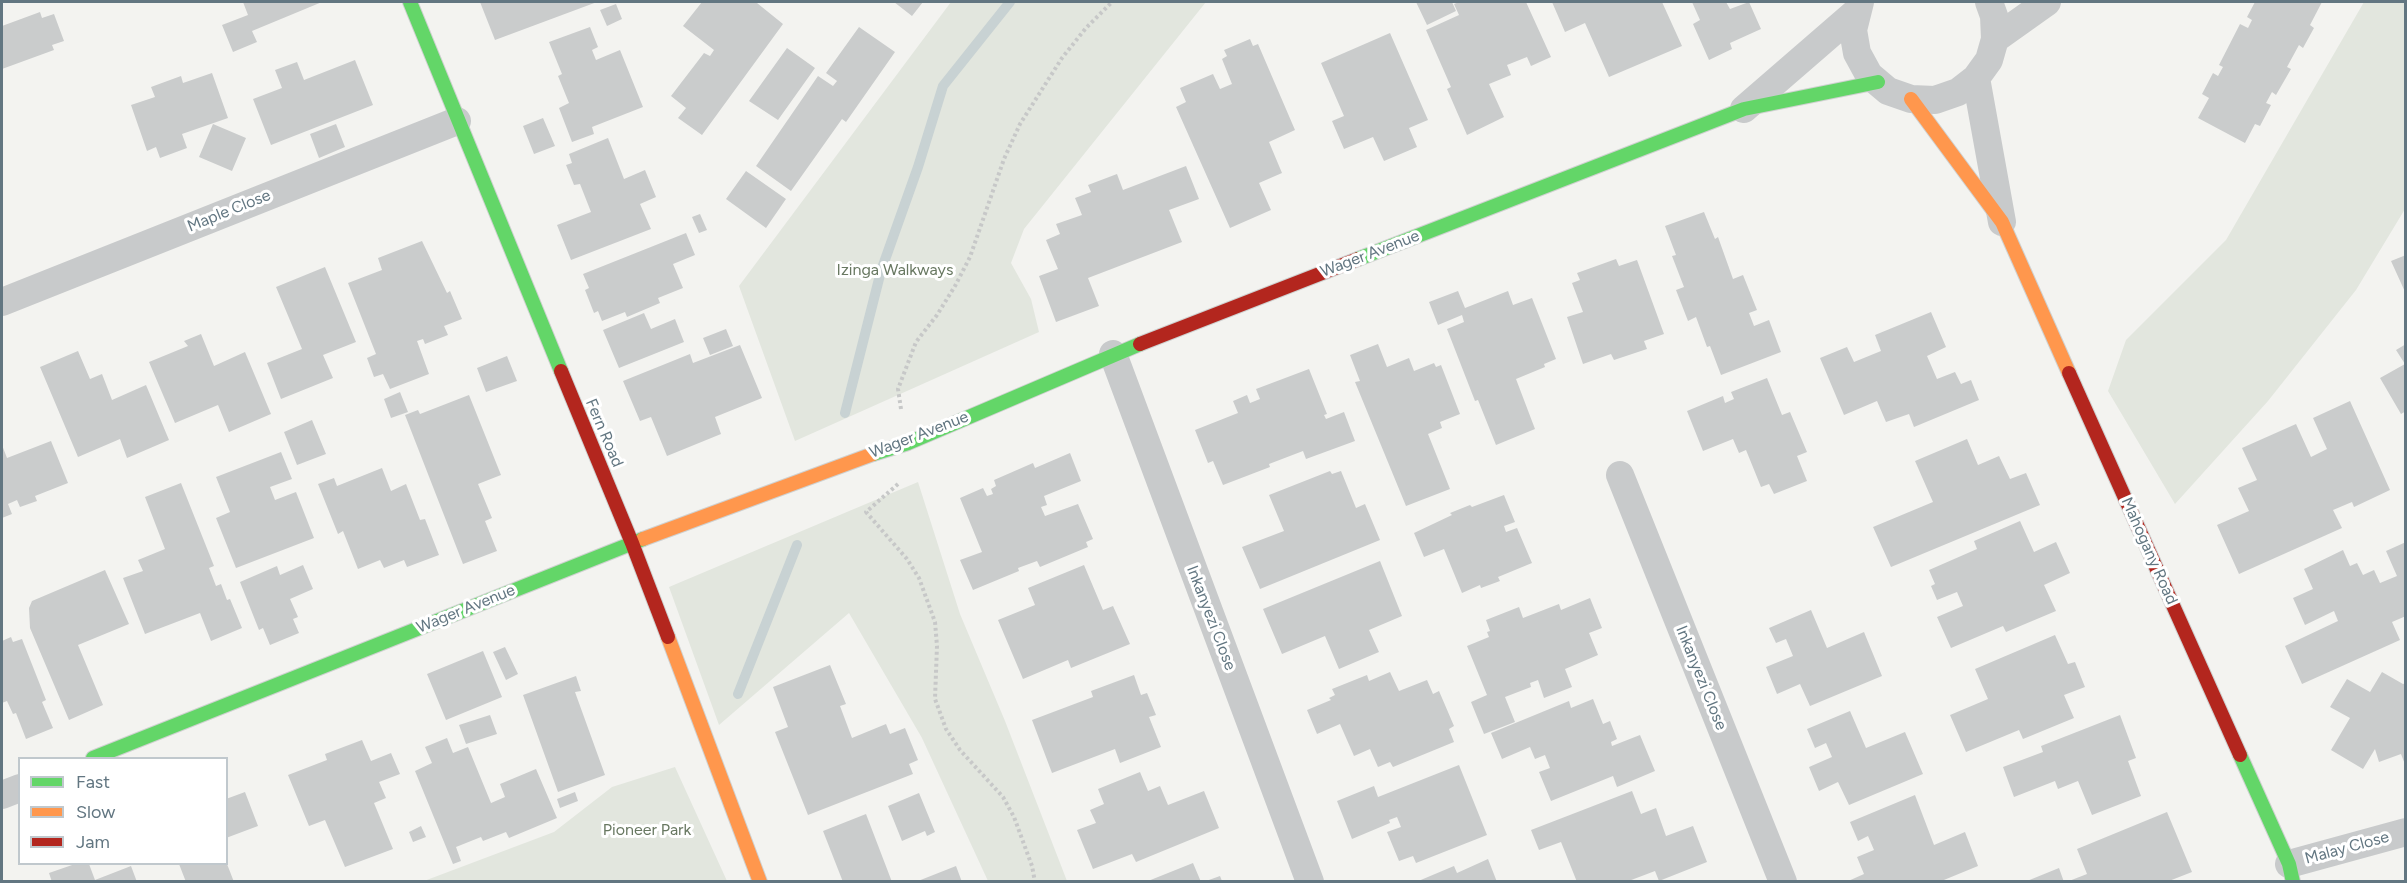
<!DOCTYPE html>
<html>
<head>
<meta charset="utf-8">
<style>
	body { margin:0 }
	#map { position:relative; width:2407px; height:883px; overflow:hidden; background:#f3f3f0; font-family:Figtree,sans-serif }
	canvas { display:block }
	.frame { position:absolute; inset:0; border:3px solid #627681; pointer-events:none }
	.legend { position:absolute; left:18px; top:757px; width:210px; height:108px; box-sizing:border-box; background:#fff; border:2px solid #c0c8cd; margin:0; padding:8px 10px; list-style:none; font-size:18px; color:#627681 }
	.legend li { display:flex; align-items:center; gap:12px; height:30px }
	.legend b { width:30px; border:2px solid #c0c8cd }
</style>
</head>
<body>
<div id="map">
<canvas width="2407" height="883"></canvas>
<div class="frame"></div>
<ul class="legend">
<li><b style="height:8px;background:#63d668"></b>Fast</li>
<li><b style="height:8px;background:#ff974d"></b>Slow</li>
<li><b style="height:8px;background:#b3261e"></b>Jam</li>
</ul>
</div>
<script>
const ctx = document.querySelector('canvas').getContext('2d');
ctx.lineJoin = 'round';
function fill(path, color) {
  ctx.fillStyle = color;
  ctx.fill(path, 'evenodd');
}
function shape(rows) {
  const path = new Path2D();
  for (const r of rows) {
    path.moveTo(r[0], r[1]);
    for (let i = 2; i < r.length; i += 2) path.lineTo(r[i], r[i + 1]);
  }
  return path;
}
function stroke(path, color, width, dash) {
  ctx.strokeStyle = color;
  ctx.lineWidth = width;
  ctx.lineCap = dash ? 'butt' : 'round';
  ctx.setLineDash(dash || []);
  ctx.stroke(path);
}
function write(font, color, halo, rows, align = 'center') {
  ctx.font = font + ' Figtree,sans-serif';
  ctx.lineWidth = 6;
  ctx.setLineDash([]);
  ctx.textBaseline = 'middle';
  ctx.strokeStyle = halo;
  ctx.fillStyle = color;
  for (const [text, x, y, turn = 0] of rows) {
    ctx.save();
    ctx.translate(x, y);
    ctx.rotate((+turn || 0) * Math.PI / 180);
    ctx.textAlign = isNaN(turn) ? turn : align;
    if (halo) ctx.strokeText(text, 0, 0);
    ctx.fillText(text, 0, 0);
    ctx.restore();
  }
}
fill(shape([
	[951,2,1206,2,1024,229,1011,263,1031,299,1039,332,795,441,739,286],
	[2364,2,2405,2,2405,209,2356,290,2268,401,2175,504,2108,391,2126,340,2226,240],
	[918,482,960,614,1005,721,1067,881,988,881,922,738,849,613,719,725,669,587],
	[675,767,727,881,424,881,554,832,612,787]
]), '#e2e6de');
stroke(shape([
	[845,413,881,271,918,167,943,86,1010,2],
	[738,694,797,545]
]), '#c8d2d3', 10);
fill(shape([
	[243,2,322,2,252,31,257,42,233,52,222,25,248,15],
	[480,2,597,2,495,40],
	[702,2,758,2,757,3,783,24,702,135,678,118,686,108,671,96,704,53,710,56,714,50,683,26],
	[894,2,923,2,912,16],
	[1416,2,1452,2,1456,11,1427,25],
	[1459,2,1526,2,1551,57,1531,66,1527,57,1507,65,1511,75,1489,84,1504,117,1467,135,1447,89,1451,87,1426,30,1459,15,1454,4],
	[1552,2,1662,2,1682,46,1609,77,1585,23,1565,32],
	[1692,2,1726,2,1730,9,1749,2,1761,29,1730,43,1732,49,1709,60,1693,24,1700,20],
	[2255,2,2322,2,2310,25,2314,28,2303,48,2299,45,2287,67,2291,69,2276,95,2272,92,2266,103,2271,105,2260,126,2255,124,2245,143,2198,118,2209,98,2202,94,2213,73,2218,76,2223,67,2219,65,2240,24,2248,28,2252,20,2247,17],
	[616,4,622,19,607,26,600,10],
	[40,12,42,18,54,14,64,41,52,45,54,50,2,69,2,26],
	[590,27,598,47,592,50,596,60,620,50,643,107,592,127,594,134,572,142,559,108,569,103,558,76,562,74,549,42],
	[859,27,895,52,846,122,842,119,791,191,756,166,818,76,833,86,837,81,826,73],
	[1390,33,1428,120,1409,128,1417,147,1384,161,1373,137,1344,149,1332,121,1344,116,1321,63],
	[1250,39,1253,46,1258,44,1295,130,1269,142,1282,173,1259,183,1271,210,1230,228,1176,107,1186,102,1180,88,1213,74,1220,89,1232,84,1222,59,1227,56,1224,50],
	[787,48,815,68,778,120,749,101],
	[355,60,373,105,271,145,253,99,282,88,275,70,297,62,304,80],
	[212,73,228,118,182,134,187,148,160,158,156,147,147,151,131,105,155,97,151,87,181,76,183,83],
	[543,118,555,146,534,154,523,126],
	[213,124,246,138,232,171,199,157],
	[336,124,345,147,319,158,310,134],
	[608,138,624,179,645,170,656,197,640,204,651,229,571,260,557,225,591,212,580,184,574,185,566,165,572,163,569,154],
	[1186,166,1199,199,1169,210,1182,242,1088,278,1099,306,1056,322,1039,276,1058,269,1046,240,1060,234,1056,224,1082,215,1075,198,1091,192,1088,185,1117,174,1123,190],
	[746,171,786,199,766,228,726,199],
	[1704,212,1715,239,1718,237,1733,279,1743,275,1757,310,1749,313,1754,326,1769,320,1781,352,1721,375,1710,346,1707,347,1696,317,1688,321,1676,290,1684,287,1672,256,1676,255,1665,226],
	[700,214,707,230,699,233,692,217],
	[686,233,695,255,673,264,683,288,658,298,660,303,627,317,625,312,602,321,598,311,594,313,585,290,589,288,583,274],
	[422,241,447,293,450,291,462,319,444,326,448,335,425,344,423,339,417,341,429,374,390,389,383,374,374,377,367,358,376,354,348,283,382,270,378,258],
	[2406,255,2406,294,2391,261],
	[1616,259,1619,266,1637,260,1664,334,1644,341,1647,349,1614,360,1611,354,1583,364,1567,317,1583,312,1572,283,1580,280,1577,273],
	[325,267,356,342,323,355,333,378,281,399,267,363,302,349,276,287],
	[1458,291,1465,308,1508,291,1513,305,1532,298,1556,359,1544,364,1545,367,1516,379,1535,429,1496,445,1478,400,1475,401,1447,329,1464,322,1462,315,1438,325,1429,302],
	[1931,312,1946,347,1927,356,1937,379,1955,372,1961,384,1971,380,1979,400,1914,427,1909,414,1886,422,1877,401,1844,415,1820,358,1847,347,1854,362,1881,351,1875,335],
	[644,313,651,329,675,319,684,342,619,368,603,330],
	[726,329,733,346,710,355,703,338],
	[201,334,214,366,245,352,271,414,229,432,218,405,175,423,149,362,188,346,184,341],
	[1378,344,1387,367,1409,358,1414,371,1434,363,1436,367,1441,365,1460,414,1440,422,1442,428,1428,434,1450,489,1406,506,1355,382,1360,381,1350,355],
	[2406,344,2406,411,2401,414,2380,378,2405,364,2396,350],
	[740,345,762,398,715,417,721,434,667,456,651,417,640,421,623,381,690,354,693,363],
	[78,351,90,379,102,374,112,400,146,385,169,440,127,458,120,439,78,457,40,367],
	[507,356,517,381,486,392,477,368],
	[1309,369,1327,414,1324,415,1326,419,1344,412,1355,441,1306,459,1303,451,1269,464,1270,467,1223,485,1213,461,1208,463,1195,430,1238,413,1233,401,1247,395,1250,403,1260,399,1256,389],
	[1767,378,1782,415,1790,412,1807,452,1797,456,1807,481,1774,494,1769,484,1761,487,1746,450,1739,453,1733,439,1703,451,1687,411,1723,396,1725,403,1734,399,1731,392],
	[400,392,408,412,391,418,384,399],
	[469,395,501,475,478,484,492,518,485,521,497,551,463,564,405,415,418,410,420,414],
	[2350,401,2390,490,2354,507,2352,502,2333,510,2342,528,2239,574,2217,525,2249,511,2238,488,2257,480,2242,448,2296,424,2311,457,2327,449,2313,418],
	[312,420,326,454,297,465,284,432],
	[1967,439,1978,465,1999,456,2010,479,2026,473,2040,505,1891,567,1873,527,1933,502,1915,461],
	[51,441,68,483,35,496,37,501,20,507,17,500,8,504,12,514,2,518,2,445,7,458],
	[281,452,292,479,270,487,275,500,296,492,314,538,236,568,216,518,230,512,216,477],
	[1070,453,1081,481,1044,496,1047,505,1041,507,1045,516,1078,504,1093,539,1086,542,1088,547,1040,567,1037,561,1018,568,1019,571,973,590,960,560,982,552,960,498,983,488,987,496,993,494,991,489,996,486,994,480,1033,463,1035,468],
	[382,468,391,491,406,484,420,520,425,519,439,555,407,567,404,560,384,568,380,560,358,569,343,531,338,534,318,484,334,478,337,486],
	[1330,471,1332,474,1341,471,1356,508,1365,504,1380,540,1260,589,1242,547,1284,531,1269,495],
	[181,483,214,566,209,568,216,586,221,584,227,600,230,599,242,628,211,641,200,613,145,634,123,578,143,571,138,560,165,549,145,497],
	[1504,495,1515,522,1504,526,1506,532,1517,528,1532,563,1498,577,1500,581,1481,588,1480,585,1462,593,1444,549,1424,557,1414,533,1452,515,1450,513,1470,505,1472,507],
	[2020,521,2034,552,2056,542,2070,573,2044,585,2056,611,2006,632,2003,626,1951,648,1937,617,1963,606,1957,592,1937,600,1931,586,1935,584,1929,570,1977,549,1974,541],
	[2406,542,2406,616,2392,622,2400,640,2302,684,2285,646,2338,621,2334,611,2305,625,2293,598,2313,589,2304,569,2343,550,2350,566,2357,563,2363,575,2374,570,2380,583,2397,576,2386,551],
	[1380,561,1402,616,1369,630,1379,652,1339,669,1325,636,1282,654,1263,609],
	[303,565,313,589,290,599,298,617,293,619,299,633,270,645,263,628,259,630,240,582,277,566,280,575],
	[1084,565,1103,610,1113,606,1130,644,1071,668,1068,660,1023,679,998,620,1035,605,1028,588],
	[105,570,129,624,78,645,103,705,69,720,30,628,29,608,32,601],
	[1590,598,1602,628,1589,633,1598,655,1565,669,1572,687,1544,698,1538,680,1530,683,1531,687,1505,697,1515,722,1484,734,1471,702,1487,695,1467,646,1489,637,1487,632,1490,631,1486,620,1519,607,1523,618,1559,604,1561,610],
	[1811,610,1827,648,1864,632,1882,676,1810,706,1800,684,1777,694,1766,667,1793,656,1786,639,1776,643,1769,628],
	[2055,635,2068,664,2075,662,2085,687,2064,695,2074,718,2023,739,2019,730,1966,752,1950,715,1988,699,1975,669],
	[11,637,13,642,22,639,46,700,42,702,53,728,26,739,16,713,13,714,7,701,2,703,2,641],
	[505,647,518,674,506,680,493,652],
	[483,651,502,697,446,720,427,674],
	[830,665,846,704,840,706,852,738,886,724,890,734,905,728,918,760,909,764,913,774,808,815,775,732,788,727,773,687],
	[1390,672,1399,691,1427,680,1433,694,1439,691,1454,726,1449,729,1454,742,1393,767,1390,762,1378,767,1370,749,1354,756,1340,724,1317,734,1307,710,1331,700,1329,698,1335,695,1332,689,1367,675,1369,681],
	[2382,672,2403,684,2406,683,2406,767,2401,754,2379,762,2375,749,2363,769,2331,750,2350,718,2330,707,2347,679,2370,692],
	[1134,675,1141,695,1147,693,1156,715,1149,717,1161,747,1120,763,1115,749,1052,773,1032,720,1093,697,1091,691],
	[576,676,581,691,575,692,605,775,558,792,523,695],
	[1593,699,1603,724,1610,721,1617,739,1611,742,1612,746,1640,735,1655,771,1617,787,1613,776,1551,801,1539,772,1550,768,1545,755,1535,759,1530,747,1502,759,1491,733,1569,701,1571,708],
	[1850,711,1866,748,1905,732,1923,774,1849,805,1838,782,1819,791,1809,767,1832,757,1826,743,1815,748,1807,729],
	[490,715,497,734,466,744,459,725],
	[2120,715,2136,758,2128,761,2141,796,2092,815,2078,781,2058,789,2055,781,2014,797,2003,767,2043,752,2041,746],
	[447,738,453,753,468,747,491,803,505,797,500,784,536,769,557,818,509,838,506,832,483,841,481,837,456,847,461,861,453,864,415,771,432,763,425,747],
	[362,740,371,761,391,753,400,774,379,782,386,798,374,803,393,849,345,867,325,820,309,826,288,775,327,760,325,754],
	[1459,765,1487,835,1416,863,1413,856,1399,861,1387,832,1401,827,1397,817,1389,820,1390,823,1352,839,1337,801,1374,786,1378,797],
	[1140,772,1148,791,1160,786,1168,805,1204,791,1219,828,1136,862,1132,854,1093,869,1077,830,1096,823,1090,810,1104,804,1098,789],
	[1632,791,1641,814,1656,808,1666,836,1693,826,1707,862,1659,881,1655,871,1626,882,1577,882,1561,842,1539,850,1531,830],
	[245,792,258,826,226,838,226,799],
	[575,792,578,801,560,808,557,799],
	[919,793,935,832,927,836,925,831,902,841,888,806],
	[1915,795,1934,845,1965,832,1978,866,1939,882,1846,882,1864,874,1857,857,1874,850,1868,836,1858,841,1850,822],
	[2167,812,2192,872,2169,881,2069,881,2087,874,2077,849],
	[866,814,892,882,843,882,823,831],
	[421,826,426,837,413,842,409,832],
	[1488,859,1497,882,1416,882,1454,866,1457,873],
	[1193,863,1201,882,1148,882,1148,881],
	[75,864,89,864,95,880,131,866,137,882,52,882,49,873],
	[179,864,227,864,234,882,186,882],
	[956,866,962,882,918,882,918,881],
	[2059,868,2064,882,2027,882,2027,881],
	[1220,876,1222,881,1206,881]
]), '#cacccc');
const fast = shape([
	[410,2,561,371],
	[1358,259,1744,109,1878,82],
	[873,454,908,443,1140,344],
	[2240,755,2289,864,2293,882],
	[93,758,643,539]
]);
const slow = shape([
	[1911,99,2002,222,2069,373],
	[643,539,873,454],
	[668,637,760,882]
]);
const jam = shape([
	[1140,344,1358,259],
	[561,371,632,543,668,637],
	[2069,373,2240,755]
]);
stroke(fast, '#cfd1d0', 16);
stroke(slow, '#cfd1d0', 16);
stroke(jam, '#cfd1d0', 16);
stroke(shape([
	[901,409,898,389,916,342,937,315,955,286,970,257,1004,159,1020,124,1062,58,1086,28,1112,2],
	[898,484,866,512,907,559,919,578,935,622,937,646,935,699,946,729,960,750,1003,797,1014,817,1032,866,1035,882]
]), '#c7c8c8', 4, [3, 3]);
stroke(shape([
	[1860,2,1853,30,1857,53,1869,75,1888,91,1911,99,1935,100,1958,92,1976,78,1989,60,1995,39,1994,16,1989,2],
	[1995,39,2047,2],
	[1976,78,2002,222],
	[1744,109,1856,12],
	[2,302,457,121],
	[1113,354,1310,882],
	[1620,475,1783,882],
	[2,795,20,788],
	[2289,864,2406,832]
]), '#c8cacb', 28);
stroke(fast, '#63d668', 14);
stroke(slow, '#ff974d', 14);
stroke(jam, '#b3261e', 14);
write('16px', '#627681', '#fff', [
	["Maple Close",229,211,-22],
	["Wager Avenue",1370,254,-21],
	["Fern Road",604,433,67],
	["Wager Avenue",919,435,-21],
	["Mahogany Road",2149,551,66],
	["Wager Avenue",466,609,-22],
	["Inkanyezi Close",1211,618,69],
	["Inkanyezi Close",1701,678,68],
	["Malay Close",2347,848,-15]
]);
write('16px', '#687861', '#fff', [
	["Izinga Walkways",895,270],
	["Pioneer Park",647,830]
]);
</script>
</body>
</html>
